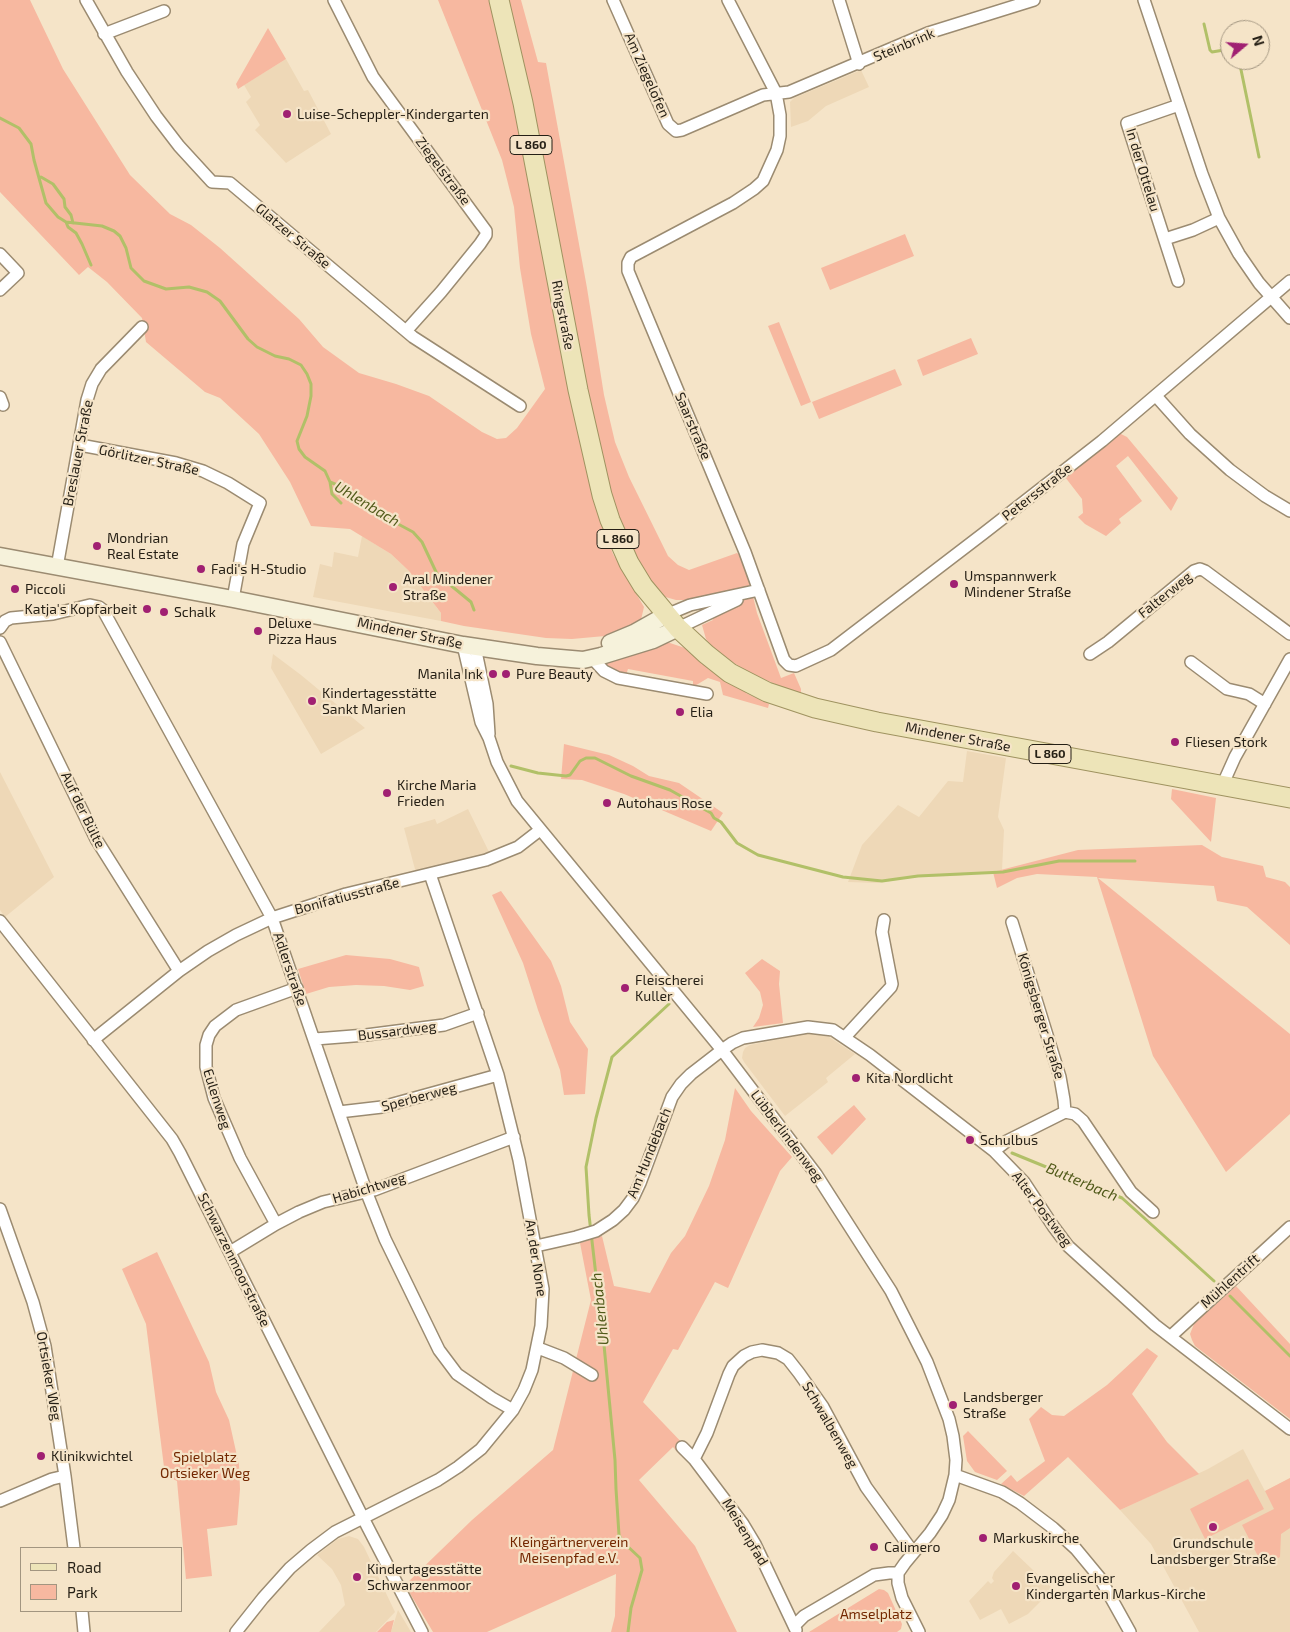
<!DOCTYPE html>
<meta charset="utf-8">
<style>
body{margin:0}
#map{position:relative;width:1290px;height:1632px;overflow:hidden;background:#f5e4c8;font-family:"Exo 2",sans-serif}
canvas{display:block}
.legend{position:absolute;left:20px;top:1547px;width:162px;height:65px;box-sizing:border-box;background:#f5e4c8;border:1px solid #a29580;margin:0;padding:6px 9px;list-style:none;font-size:15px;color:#251f15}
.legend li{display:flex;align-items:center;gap:10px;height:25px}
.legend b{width:25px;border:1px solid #a29580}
.north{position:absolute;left:1220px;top:20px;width:50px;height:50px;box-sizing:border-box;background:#f5e4c8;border:1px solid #a29580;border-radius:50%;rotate:72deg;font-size:14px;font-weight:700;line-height:20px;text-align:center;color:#251f15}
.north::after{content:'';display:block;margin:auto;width:18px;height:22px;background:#a02072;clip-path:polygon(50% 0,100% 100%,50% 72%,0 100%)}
</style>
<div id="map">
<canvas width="1290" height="1632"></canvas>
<ul class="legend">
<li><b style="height:6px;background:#ede4b8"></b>Road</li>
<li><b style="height:14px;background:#f7b8a0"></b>Park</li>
</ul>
<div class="north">N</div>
</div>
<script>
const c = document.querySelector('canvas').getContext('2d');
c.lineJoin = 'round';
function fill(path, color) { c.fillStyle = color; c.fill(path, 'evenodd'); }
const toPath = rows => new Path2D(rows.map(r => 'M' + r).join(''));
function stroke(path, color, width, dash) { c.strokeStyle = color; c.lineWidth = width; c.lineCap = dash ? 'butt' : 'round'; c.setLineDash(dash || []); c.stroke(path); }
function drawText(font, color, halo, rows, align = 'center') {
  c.font = font + ' "Exo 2",sans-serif'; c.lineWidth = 4.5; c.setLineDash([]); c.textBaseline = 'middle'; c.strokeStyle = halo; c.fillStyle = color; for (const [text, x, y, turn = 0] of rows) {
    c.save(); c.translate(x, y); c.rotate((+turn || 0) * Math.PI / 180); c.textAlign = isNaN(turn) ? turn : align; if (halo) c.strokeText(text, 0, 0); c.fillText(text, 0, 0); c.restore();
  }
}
fill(toPath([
 [286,59,304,91,308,90,331,134,286,163,255,130,260,125,246,102,251,97,244,85],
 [861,70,869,87,826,106,808,121,791,127,790,102,794,98],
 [362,536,391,554,409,571,441,613,441,621,313,597,320,564,332,567,334,552,358,557],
 [273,654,301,675,365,728,321,754,271,668],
 [967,751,1006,758,998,817,1004,830,1002,870,957,876,917,877,877,883,848,882,862,845,898,805,919,817,948,781,963,782],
 [0,772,54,877,5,917,0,910],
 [468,809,490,854,416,873,404,828,435,819,437,824],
 [810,1033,829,1037,855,1054,826,1078,828,1082,785,1116,744,1062,742,1058,743,1052,745,1048,750,1045],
 [1243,1449,1265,1491,1290,1478,1290,1632,1199,1632,1151,1544,1120,1510,1208,1469],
 [349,1536,358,1539,364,1547,395,1612,376,1632,319,1632,345,1605,341,1585,332,1569,317,1555,338,1539],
 [1013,1551,1053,1589,1028,1614,1009,1624,1001,1609,980,1620,969,1601,988,1581,991,1584,994,1581,992,1578,994,1572],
 [398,1610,411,1632,391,1632]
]), '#eed8b7');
fill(toPath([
 [0,0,30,0,63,69,130,175,170,214,191,225,220,248,299,319,323,347,359,373,396,384,429,396,482,432,497,439,506,438,517,428,545,389,531,334,520,268,514,207,502,160,438,0,491,0,511,77,586,467,602,526,613,554,644,607,640,624,616,635,572,639,546,638,464,626,441,621,441,613,409,571,391,554,350,529,311,526,290,482,259,434,220,398,205,392,146,342,142,318,107,282,88,267,79,275,0,192],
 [506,0,521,0,538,62,546,63,587,288,604,395,615,442,629,477,668,556,678,565,689,570,737,553,741,556,747,571,757,613,781,678,794,673,801,689,801,695,747,672,714,649,706,639,702,625,713,620,704,597,694,600,676,600,662,596,645,573,631,549,615,508,599,451,523,60],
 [268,28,286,59,238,89,236,84],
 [905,234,914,256,830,290,821,268],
 [779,322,811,402,801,406,768,326],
 [971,338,978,354,923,376,917,360],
 [895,369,902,385,819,419,812,402],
 [1119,433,1127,437,1178,498,1171,511,1128,456,1116,466,1142,501,1119,519,1121,523,1106,536,1085,524,1078,517,1083,513,1082,499,1065,477],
 [659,643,670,643,688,649,744,689,746,693,769,704,768,708,723,695,720,682,708,678,693,687,693,681,628,669,626,675,605,667,603,660],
 [564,744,609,755,633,766,649,776,679,783,723,813,711,831,624,794,582,780,561,779],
 [1172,789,1216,798,1211,842,1171,799],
 [1202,845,1222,857,1263,866,1266,877,1285,882,1290,887,1290,945,1247,907,1217,901,1214,886,1098,878,1290,1034,1290,1114,1226,1172,1153,1056,1097,877,1037,874,1017,878,997,888,993,872,1078,850],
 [501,891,551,961,561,986,570,1022,588,1049,585,1094,564,1095,560,1070,538,1010,523,963,492,895],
 [346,955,390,959,419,967,424,986,410,990,384,986,356,985,329,987,306,994,298,969],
 [762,959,780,971,779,984,783,1023,753,1027,759,1018,763,1005,760,992,745,973],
 [735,1088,751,1111,792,1157,780,1171,728,1288,715,1282,678,1350,673,1349,643,1402,687,1448,680,1455,673,1447,639,1480,695,1546,737,1632,611,1632,615,1616,616,1574,487,1632,433,1632,405,1585,472,1520,553,1450,591,1300,580,1243,602,1236,614,1286,650,1293,671,1253,685,1236,709,1186,725,1140],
 [854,1105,866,1119,832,1155,817,1137],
 [157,1252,209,1362,216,1392,229,1420,239,1465,240,1489,237,1525,207,1529,212,1576,186,1579,177,1481,165,1475,146,1324,122,1269],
 [1236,1286,1290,1344,1290,1419,1195,1346,1192,1340,1190,1334,1194,1324],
 [1147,1348,1158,1356,1132,1394,1167,1442,1199,1474,1120,1510,1068,1457,1024,1496,1001,1484,1011,1475,1017,1482,1045,1461,1029,1419,1041,1407,1052,1415,1064,1416,1107,1385],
 [968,1431,1007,1471,997,1480,975,1472,967,1461,963,1436],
 [1290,1478,1290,1528,1281,1534,1280,1557,1263,1566,1242,1525,1274,1509,1265,1491],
 [1248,1479,1264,1509,1205,1539,1190,1509],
 [879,1589,884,1590,888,1593,902,1624,901,1629,897,1632,809,1632],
 [394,1620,391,1632,377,1632,387,1622]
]), '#f7b8a0');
stroke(toPath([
 [1204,24,1210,50,1212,52,1230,49],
 [1239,60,1259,157],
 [0,118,19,128,31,144,34,160,46,203,58,217,66,222,102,226,114,231,120,236,126,248,131,268,144,281,166,289,189,287,207,292,220,301,248,339,257,347,275,356,289,359,301,365,307,374,311,384,311,396,307,416,297,441,299,449,305,457,325,471,330,482,347,489,372,510,413,532,422,542,437,574,471,602,474,610],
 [41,177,53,184,64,199,65,207,71,215,73,223],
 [66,222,68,227,76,233,82,244,91,265],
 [330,482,332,494,341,503],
 [511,766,538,773,566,776,570,775,580,761,586,758,595,758,631,776,670,790,711,813,714,818,721,822,737,843,758,855,843,877,882,881,918,876,1003,872,1059,861,1135,861],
 [1012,1153,1122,1198,1214,1281],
 [1230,1296,1290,1356],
 [628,1632,631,1608,642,1570,640,1558,623,1542,619,1535,616,1489,615,1460,604,1345,589,1215,586,1167,596,1118,612,1057,669,1004]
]), '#b1c068', 3);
const street = toPath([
 [86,0,127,72,156,116,179,146,212,182,230,183,413,337,520,406],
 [334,0,373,77,486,231,486,235,480,244,441,292,406,331],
 [613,0,668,124,676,131,682,130,763,95,789,92,928,33,1034,0],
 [728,0,776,93,780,115,780,136,777,150,763,181,754,189,733,203,631,257,628,263,628,271,745,552,784,660,789,665,796,666,831,650,984,533,1102,441,1290,281],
 [839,0,859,64],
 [1144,0,1202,174,1219,218,1239,254,1259,283,1290,318],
 [104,34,164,11],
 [1165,239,1193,230,1219,218],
 [0,254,18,273,0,290],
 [1178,281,1127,123,1179,105],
 [1156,396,1190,434,1230,470,1265,496,1290,511],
 [0,397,3,405],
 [80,445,176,463,203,471,228,483,260,503,243,544,233,599],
 [57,567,87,400,92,384,101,369,142,327],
 [666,615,690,605,759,590],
 [0,628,5,621,11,618,53,614,90,605,99,607,103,610,272,918,366,1191,385,1239,439,1350,457,1374,492,1398,513,1410],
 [678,628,737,600],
 [0,642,96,839,179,971],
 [463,645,481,722,489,738,497,762,517,801,722,1050,816,1174,891,1291,927,1362,949,1419,953,1436,956,1460,955,1475,949,1500,942,1515,930,1533,905,1563,898,1573,898,1583,902,1598,919,1632],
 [475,647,487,704,489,734],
 [1090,654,1108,642,1194,571,1200,569,1205,571,1290,634],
 [592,658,604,671,618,678,707,694],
 [1191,662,1227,689,1249,694,1265,704],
 [1222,786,1235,757,1290,659],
 [0,921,172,1139,180,1153,363,1518,422,1632],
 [1012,922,1060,1077,1064,1100,1065,1112,1075,1114,1083,1121,1131,1192,1153,1212],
 [845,1037,891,987,892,984,882,932,884,920],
 [315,1039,366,1035,444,1025,478,1013],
 [93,1040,179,971,208,951,236,935,272,918,346,894,486,860,518,847,540,830],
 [339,1112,382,1107,498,1075],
 [994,1151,1007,1141,1065,1112],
 [0,1209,33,1302,45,1346,65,1476,74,1548],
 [276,1224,240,1158,214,1098,206,1067,206,1045,209,1035,215,1026,236,1010,297,988],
 [536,1246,576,1237,596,1231,613,1220,624,1210,633,1198,640,1183,672,1097,681,1084,691,1074,722,1050,732,1043,743,1038,808,1027,833,1030,870,1055,994,1151,1024,1182,1053,1226,1068,1246,1155,1325,1290,1429],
 [230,1252,276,1224,299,1212,323,1202,374,1190,514,1137],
 [1171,1336,1290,1227],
 [538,1348,564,1358,592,1375],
 [682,1447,694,1459,743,1524,755,1544,794,1626],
 [694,1459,707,1433,729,1374,733,1366,744,1356,752,1352,762,1350,778,1353,788,1359,799,1373,823,1407,866,1487,913,1552],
 [955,1475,1002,1492,1020,1503,1053,1528,1076,1549,1100,1578,1130,1632],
 [0,1501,52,1479,65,1476],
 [82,1611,84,1632],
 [796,1630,794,1626,804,1616,874,1575,889,1573,898,1573],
 [236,1632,263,1598,290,1568,311,1550,335,1532,438,1480,458,1467,481,1449,513,1410,524,1390,532,1370,541,1326,543,1289,519,1160,498,1075,430,874]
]);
const secondary = toPath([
 [0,556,233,599,463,645,537,656,583,660,601,656,653,640,678,628],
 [610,643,634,633,666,615]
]);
const primary = toPath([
 [499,0,523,103,578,390,602,495,610,520,629,563,643,586,678,628,706,654,730,673,767,692,815,708,877,722,1290,798]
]);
stroke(street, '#9b8b71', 14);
stroke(secondary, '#9b8b71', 19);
stroke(primary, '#9f9360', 21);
stroke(street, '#fff', 11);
stroke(secondary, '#f6f2db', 16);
stroke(primary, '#ede4b8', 19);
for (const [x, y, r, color] of [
 [287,114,5,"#a02072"],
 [97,546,5,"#a02072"],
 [201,569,5,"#a02072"],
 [954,584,5,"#a02072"],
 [393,587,5,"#a02072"],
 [15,589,5,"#a02072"],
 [147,609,5,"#a02072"],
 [164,612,5,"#a02072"],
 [258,631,5,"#a02072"],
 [493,674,5,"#a02072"],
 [506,674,5,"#a02072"],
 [312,701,5,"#a02072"],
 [680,712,5,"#a02072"],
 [1175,742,5,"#a02072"],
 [387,793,5,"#a02072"],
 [607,803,5,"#a02072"],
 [625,988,5,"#a02072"],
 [856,1078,5,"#a02072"],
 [970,1140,5,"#a02072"],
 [953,1405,5,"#a02072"],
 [41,1456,5,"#a02072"],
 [1213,1527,5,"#a02072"],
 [983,1538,5,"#a02072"],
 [874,1547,5,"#a02072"],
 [357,1577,5,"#a02072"],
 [1016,1586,5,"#a02072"]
]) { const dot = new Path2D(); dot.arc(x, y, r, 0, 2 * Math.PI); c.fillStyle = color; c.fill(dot); stroke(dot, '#f5e4c8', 2); }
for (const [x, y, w] of [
 [531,145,42],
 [618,539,42],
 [1050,754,42]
]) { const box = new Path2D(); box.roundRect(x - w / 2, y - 9.5, w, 19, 4); c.fillStyle = '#f5e4c8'; c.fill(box); stroke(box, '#251f15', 1); }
drawText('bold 12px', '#251f15', null, [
 ["L 860",531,145],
 ["L 860",618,539],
 ["L 860",1050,754]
]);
drawText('14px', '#251f15', '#f5e4c8', [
 ["Steinbrink",904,45,-23],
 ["Am Ziegelofen",647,75,66],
 ["In der Ottelau",1143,170,73],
 ["Ziegelstraße",443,171,53],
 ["Glatzer Straße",293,236,40],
 ["Ringstraße",563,315,79],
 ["Saarstraße",693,426,67],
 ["Breslauer Straße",78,453,-79],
 ["Görlitzer Straße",149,460,12],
 ["Petersstraße",1037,492,-38],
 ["Falterweg",1165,595,-39],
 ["Mindener Straße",410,633,12],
 ["Mindener Straße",958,737,11],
 ["Auf der Bülte",83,810,64],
 ["Bonifatiusstraße",347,896,-15],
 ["Adlerstraße",290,969,71],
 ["Königsberger Straße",1041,1016,73],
 ["Bussardweg",397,1031,-7],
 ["Sperberweg",419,1097,-15],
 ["Eulenweg",217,1099,72],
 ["Lübberlindenweg",787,1136,53],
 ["Am Hundebach",649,1153,-68],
 ["Habichtweg",369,1188,-17],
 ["Alter Postweg",1042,1209,53],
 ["An der None",536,1258,81],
 ["Schwarzenmoorstraße",234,1260,64],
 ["Mühlentrift",1230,1281,-42],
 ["Ortsieker Weg",49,1376,80],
 ["Schwalbenweg",830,1425,60],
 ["Meisenpfad",745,1532,59]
]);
drawText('14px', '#251f15', '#f5e4c8', [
 ["Luise-Scheppler-Kindergarten",297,114],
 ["Mondrian",107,538],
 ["Real Estate",107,554],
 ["Fadi's H-Studio",211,569],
 ["Umspannwerk",964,576],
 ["Mindener Straße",964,592],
 ["Aral Mindener",403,579],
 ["Straße",403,595],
 ["Piccoli",25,589],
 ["Katja's Kopfarbeit",137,609,"right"],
 ["Schalk",174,612],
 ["Deluxe",268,623],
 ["Pizza Haus",268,639],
 ["Manila Ink",483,674,"right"],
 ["Pure Beauty",516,674],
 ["Kindertagesstätte",322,693],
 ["Sankt Marien",322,709],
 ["Elia",690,712],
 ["Fliesen Stork",1185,742],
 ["Kirche Maria",397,785],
 ["Frieden",397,801],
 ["Autohaus Rose",617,803],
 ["Fleischerei",635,980],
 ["Kuller",635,996],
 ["Kita Nordlicht",866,1078],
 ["Schulbus",980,1140],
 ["Landsberger",963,1397],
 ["Straße",963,1413],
 ["Klinikwichtel",51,1456],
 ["Markuskirche",993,1538],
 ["Grundschule",1213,1543,"center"],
 ["Landsberger Straße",1213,1559,"center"],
 ["Calimero",884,1547],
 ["Kindertagesstätte",367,1569],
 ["Schwarzenmoor",367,1585],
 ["Evangelischer",1026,1578],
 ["Kindergarten Markus-Kirche",1026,1594]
], 'left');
drawText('14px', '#732700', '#f5e4c8', [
 ["Spielplatz",205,1457],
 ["Ortsieker Weg",205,1473],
 ["Kleingärtnerverein",569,1542],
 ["Meisenpfad e.V.",569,1558],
 ["Amselplatz",876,1614]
]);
drawText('italic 15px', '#515a1a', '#f5e4c8', [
 ["Uhlenbach",367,504,31],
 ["Butterbach",1082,1182,23],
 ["Uhlenbach",600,1309,-96]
]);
</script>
